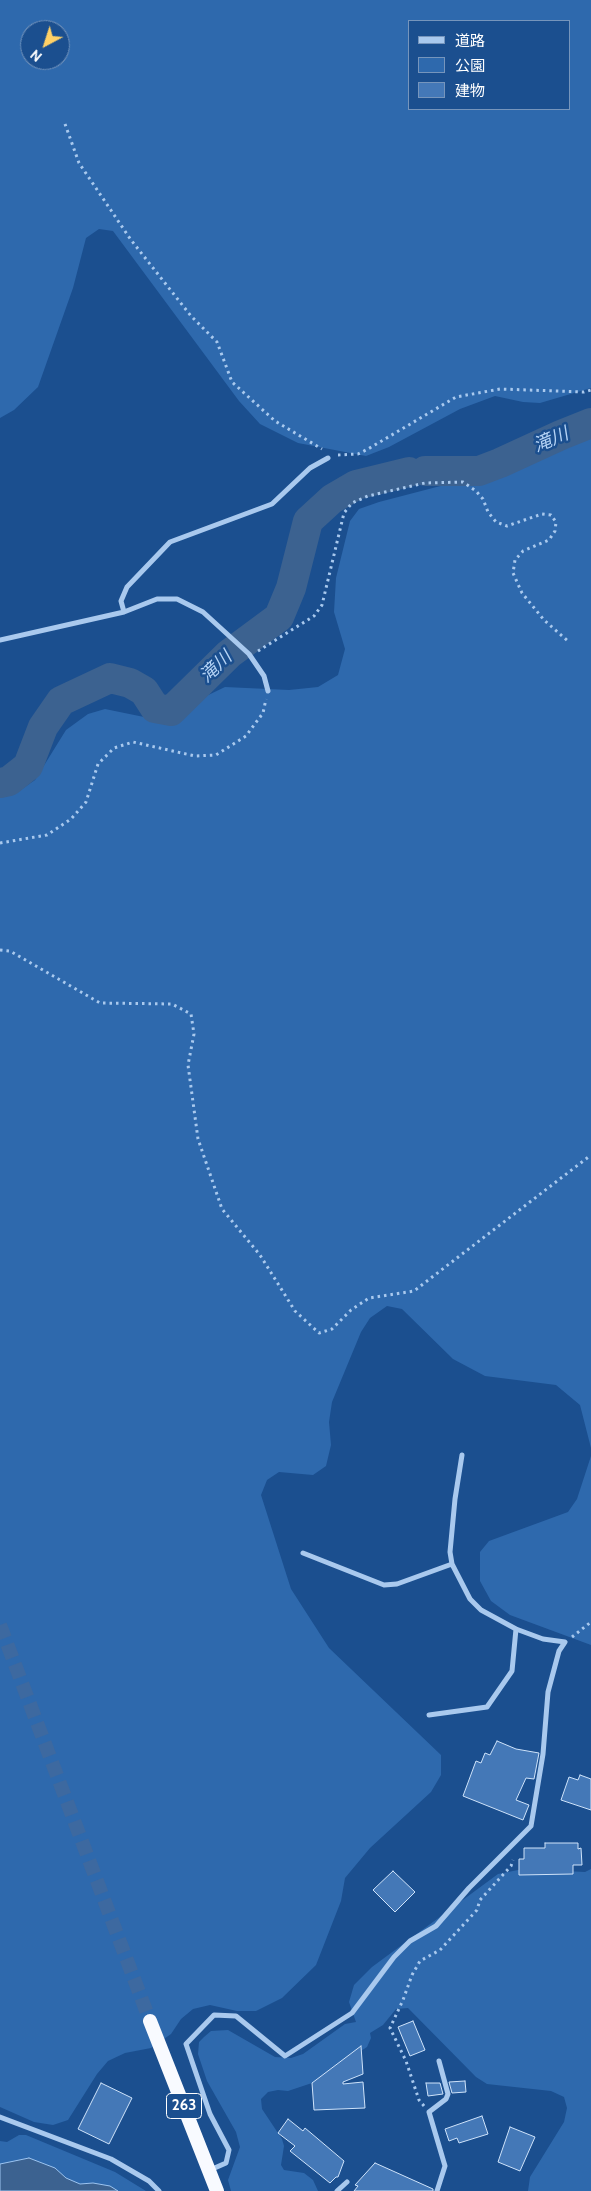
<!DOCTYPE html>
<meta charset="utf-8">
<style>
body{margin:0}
#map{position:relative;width:591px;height:2191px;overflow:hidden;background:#1b4f8f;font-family:Cabin,"Noto Sans JP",sans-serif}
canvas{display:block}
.legend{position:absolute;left:408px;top:20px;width:162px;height:90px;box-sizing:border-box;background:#1b4f8f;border:1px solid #7695bc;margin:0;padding:6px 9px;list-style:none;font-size:15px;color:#fff}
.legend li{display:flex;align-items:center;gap:10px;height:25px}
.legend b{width:25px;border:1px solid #7695bc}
.north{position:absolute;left:20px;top:20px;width:50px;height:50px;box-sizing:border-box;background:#1b4f8f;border:1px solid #7695bc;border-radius:50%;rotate:220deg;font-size:14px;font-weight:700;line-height:20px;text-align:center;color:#fff}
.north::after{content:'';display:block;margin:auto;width:18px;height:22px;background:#ffd166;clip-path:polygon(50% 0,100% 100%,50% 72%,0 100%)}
</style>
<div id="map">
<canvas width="591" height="2191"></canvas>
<ul class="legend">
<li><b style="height:6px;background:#a9c9ee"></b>道路</li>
<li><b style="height:14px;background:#2e69ad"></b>公園</li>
<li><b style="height:14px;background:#4478b7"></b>建物</li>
</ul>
<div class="north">N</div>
</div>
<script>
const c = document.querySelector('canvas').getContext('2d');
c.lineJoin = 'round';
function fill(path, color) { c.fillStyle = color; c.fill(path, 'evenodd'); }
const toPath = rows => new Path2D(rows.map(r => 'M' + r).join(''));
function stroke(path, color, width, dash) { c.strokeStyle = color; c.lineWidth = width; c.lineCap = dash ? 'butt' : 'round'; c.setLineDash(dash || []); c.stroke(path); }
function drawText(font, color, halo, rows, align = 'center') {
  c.font = font + ' Cabin,"Noto Sans JP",sans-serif'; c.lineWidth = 5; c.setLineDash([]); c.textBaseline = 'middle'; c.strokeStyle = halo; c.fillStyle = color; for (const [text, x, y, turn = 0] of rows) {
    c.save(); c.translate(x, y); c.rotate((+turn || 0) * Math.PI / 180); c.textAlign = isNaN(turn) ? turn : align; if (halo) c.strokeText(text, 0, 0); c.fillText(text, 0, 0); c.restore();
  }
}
fill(toPath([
 [0,0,591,0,591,388,540,403,523,402,495,396,460,409,389,447,366,456,298,443,260,424,239,401,113,231,99,229,86,238,73,288,38,387,14,410,0,418],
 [570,21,570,109,410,109,410,21],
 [30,30,60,30,60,60,30,60],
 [591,430,591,1448,580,1405,556,1385,485,1376,453,1359,402,1309,387,1306,370,1318,361,1332,332,1402,329,1422,331,1445,326,1466,313,1475,279,1472,267,1480,261,1495,291,1589,329,1648,441,1755,441,1775,431,1792,370,1848,345,1878,341,1901,316,1965,282,1998,256,2011,237,2011,210,2005,193,2009,181,2019,171,2034,151,2048,125,2053,108,2061,97,2074,68,2120,53,2125,34,2122,0,2107,0,796,19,791,35,780,66,730,88,714,105,709,144,717,168,717,200,699,225,687,289,690,318,687,338,675,345,649,334,612,336,578,350,521,359,509,379,502,521,465],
 [591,1456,591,1645,510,1615,491,1601,480,1581,480,1552,489,1541,568,1512,577,1499],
 [523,1869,585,1872,591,1869,591,2191,528,2191,530,2177,564,2122,567,2108,564,2097,551,2091,487,2084,476,2077,408,2008,396,2009,383,2025,370,2033,371,2038,367,2047,312,2083,288,2091,278,2090,268,2092,261,2099,262,2109,282,2139,284,2146,281,2165,284,2170,304,2173,313,2180,318,2191,231,2191,228,2180,240,2147,236,2132,207,2081,198,2054,199,2042,204,2037,211,2031,228,2030,275,2057,291,2058,303,2054,345,2024,356,2022,349,2002,354,1985,372,1967,498,1874],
 [19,2135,26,2135,115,2172,146,2191,75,2191,0,2171,0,2141,7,2142]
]), '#2e69ad');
const water = toPath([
 [29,2158,55,2168,66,2178,80,2184,93,2183,110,2186,118,2191,0,2191,0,2164,29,2158]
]);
fill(water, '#3c6290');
stroke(water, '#9cc4f0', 1);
stroke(toPath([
 [425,471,479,471,500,463,561,435,591,423],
 [0,783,9,781,28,766,43,727,61,701,110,678,130,683,144,691,155,708,171,711,229,654,279,617,291,588,308,521,332,499,356,485,409,472]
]), '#3c6290', 30);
const building = toPath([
 [497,1741,516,1749,539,1753,534,1779,526,1778,516,1800,529,1805,523,1820,463,1796,476,1761,481,1763,485,1753,490,1755,497,1741],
 [580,1775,591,1779,591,1810,561,1800,569,1777,578,1780,580,1775],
 [545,1843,578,1843,578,1849,581,1848,582,1865,573,1865,573,1874,519,1875,519,1859,524,1859,524,1848,545,1848,545,1843],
 [393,1871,415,1892,395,1912,373,1890,393,1871],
 [413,2021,425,2050,410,2056,398,2027,413,2021],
 [361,2046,363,2074,343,2082,343,2084,363,2082,365,2108,314,2110,312,2083,361,2046],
 [465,2081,466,2092,452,2093,449,2082,465,2081],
 [101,2083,132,2098,109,2144,78,2129,101,2083],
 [426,2083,440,2083,443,2094,428,2096,426,2083],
 [482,2116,488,2134,459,2143,457,2138,449,2141,445,2129,482,2116],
 [288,2119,303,2131,305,2128,344,2161,338,2177,336,2177,330,2183,290,2151,295,2146,278,2133,288,2119],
 [510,2127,535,2137,520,2171,498,2162,510,2127],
 [375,2163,433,2189,433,2191,354,2191,358,2186,355,2185,375,2163]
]);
fill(building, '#4478b7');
stroke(building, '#cfe3fa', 1);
stroke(toPath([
 [0,1625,150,2021]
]), '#3d69a0', 14, [14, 7]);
stroke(toPath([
 [65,124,79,163,131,240,191,316,217,342,232,382,275,421,322,449],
 [338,455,358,454,368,449,456,397,500,389,584,392,591,390],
 [258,651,314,616,322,605,344,513,352,503,368,496,425,483,463,482,476,491,483,499,488,512,496,522,507,526,542,514,551,515,556,522,555,531,549,540,523,551,515,560,513,573,522,593,544,620,569,642],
 [0,843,47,835,71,819,86,802,98,764,114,748,133,742,195,756,216,755,246,736,263,713,266,699],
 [0,950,10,951,100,1003,172,1004,191,1014,194,1034,188,1065,198,1139,222,1209,260,1255,295,1311,319,1333,332,1329,351,1310,369,1298,414,1291,591,1155],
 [572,1637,591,1622],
 [424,2106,419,2100,406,2061,390,2028,403,2000,412,1975,420,1961,440,1950,477,1910,480,1900,511,1866,513,1860]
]), '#a9c9ee', 3, [2.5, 4]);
stroke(toPath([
 [124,612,121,601,127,587,170,542,272,504,310,468,328,458],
 [0,640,124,612,157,599,177,599,203,612,249,654,264,676,268,691],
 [303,1553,384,1585,397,1584,452,1564,470,1599,481,1610,516,1629,512,1671,487,1707,429,1715],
 [452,1564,450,1552,455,1499,462,1455],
 [0,2117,111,2159,149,2181,159,2191],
 [210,2170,226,2163,229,2150,210,2114,186,2044,214,2015,236,2016,285,2056,352,2013,394,1957,410,1941,436,1926,469,1888,531,1826,543,1754,548,1692,559,1651,565,1642,543,1639,516,1629],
 [337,2191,347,2182],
 [437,2191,445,2166,429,2112,446,2099,448,2094,439,2061]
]), '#a9c9ee', 5);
stroke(toPath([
 [150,2021,217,2191]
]), '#f8faff', 14);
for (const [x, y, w] of [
 [184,2106,35]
]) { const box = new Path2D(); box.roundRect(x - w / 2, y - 12.5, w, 25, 4); c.fillStyle = '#1b4f8f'; c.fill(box); stroke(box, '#fff', 1); }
drawText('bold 15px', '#fff', null, [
 ["263",184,2106]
]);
drawText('italic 18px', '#b5d3f5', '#1b4f8f', [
 ["滝川",551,440,-23],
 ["滝川",216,667,-43]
]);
</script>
